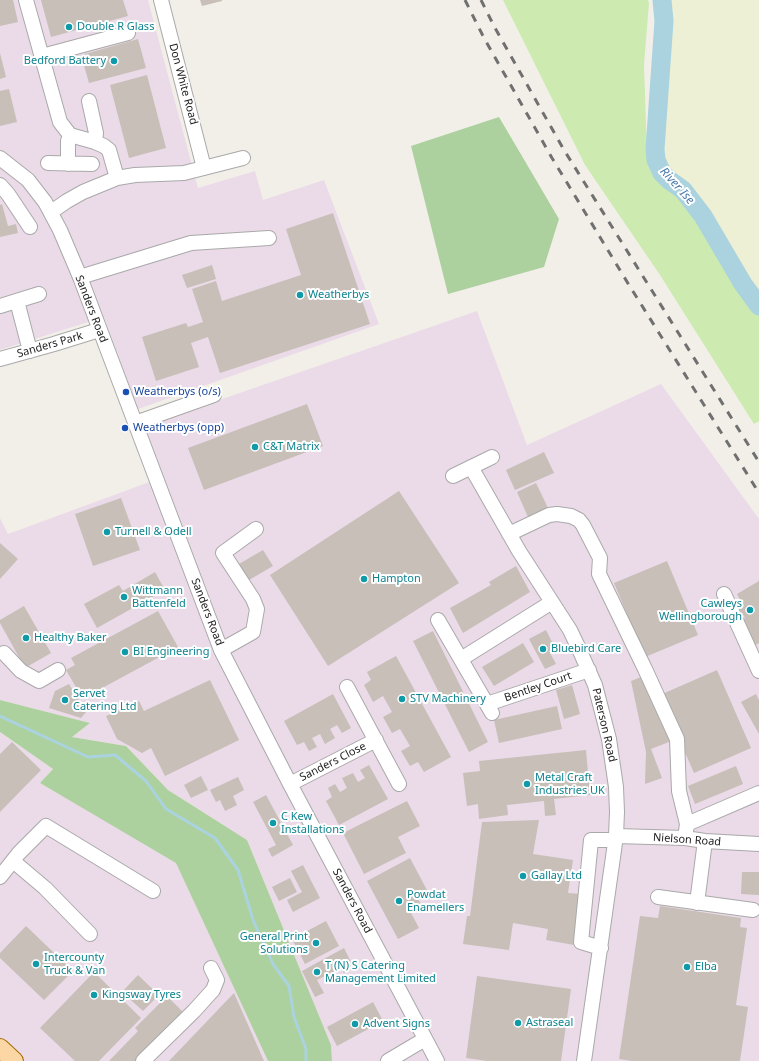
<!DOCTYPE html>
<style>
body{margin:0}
canvas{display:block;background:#f2efe9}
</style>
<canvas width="759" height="1061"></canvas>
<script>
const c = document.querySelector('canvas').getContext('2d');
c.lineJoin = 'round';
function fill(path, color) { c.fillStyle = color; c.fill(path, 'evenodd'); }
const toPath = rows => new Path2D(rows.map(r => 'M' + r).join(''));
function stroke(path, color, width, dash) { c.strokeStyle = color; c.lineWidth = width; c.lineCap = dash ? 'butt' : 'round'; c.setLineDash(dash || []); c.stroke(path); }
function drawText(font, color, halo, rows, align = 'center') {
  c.font = font + ' "Noto Sans",sans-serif'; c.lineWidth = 4; c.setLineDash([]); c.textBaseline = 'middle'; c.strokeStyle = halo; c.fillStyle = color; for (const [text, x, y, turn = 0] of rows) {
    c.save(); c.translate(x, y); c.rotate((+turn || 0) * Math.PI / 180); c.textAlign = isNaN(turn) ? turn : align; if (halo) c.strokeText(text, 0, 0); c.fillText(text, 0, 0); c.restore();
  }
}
fill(toPath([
 [0,0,148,0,198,188,255,171,263,200,324,180,379,324,138,409,104,317,0,350],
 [477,311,527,445,661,384,759,519,759,1061,332,1061,331,1045,247,840,168,790,126,746,72,737,90,723,0,700,0,518,8,534,163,477,144,426],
 [0,732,53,769,40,783,176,862,268,1061,0,1061]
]), '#ebdbe8');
fill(toPath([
 [670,0,759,0,759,306,675,184,669,180,658,166,669,43]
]), '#eef0d5');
fill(toPath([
 [503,0,648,0,649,3,644,65,647,153,659,151,658,166,669,180,683,190,703,216,743,284,759,306,759,421,754,424,660,275,585,165]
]), '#cdebb0');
fill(toPath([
 [499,117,559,219,544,267,448,294,411,146],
 [0,700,90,723,72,737,126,746,168,790,247,840,331,1045,332,1061,268,1061,176,863,40,783,53,769,0,732]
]), '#add19e');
stroke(toPath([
 [0,716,88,757,115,755,146,781,166,809,215,838,238,870,253,920,273,964,289,986,294,1017,306,1049,306,1061]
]), '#aad3df', 3);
stroke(toPath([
 [662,0,664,21,655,149,656,160,662,173,669,180,683,190,703,216,743,284,759,306]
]), '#aad3df', 19);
fill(toPath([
 [0,0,13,0,18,22,0,26],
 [41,0,123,0,128,16,51,37],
 [200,0,222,0,222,1,202,6],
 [138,39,146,68,89,83,81,55],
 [0,53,6,77,0,79],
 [147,75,166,148,129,158,110,85],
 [9,89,17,122,0,126,0,91],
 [2,204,8,226,16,224,18,233,0,237,0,205],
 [333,213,370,324,220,373,208,337,191,343,199,367,156,381,142,337,186,323,188,327,203,322,192,289,216,281,222,301,301,275,286,229],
 [212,265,216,279,187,288,182,275],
 [307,404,323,446,204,490,188,448],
 [544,452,554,473,515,490,506,470],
 [536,483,548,508,528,517,517,492],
 [399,491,459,583,328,666,270,575],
 [121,498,140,550,93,566,75,514],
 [0,543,18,559,0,579],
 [263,550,273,566,249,580,239,564],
 [667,561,698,635,645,657,614,583],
 [516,566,530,592,463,633,450,608,491,585,489,582],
 [155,572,165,590,97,628,84,604,119,585,123,591],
 [759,581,759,643,754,646,747,635,750,634,742,620,745,618,736,603,740,600,737,594],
 [24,606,51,653,25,668,0,623,0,620],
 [158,611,178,647,93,693,90,688,80,694,66,670,75,665,71,658],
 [546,630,555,648,549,651,556,664,545,669,529,639],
 [433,631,488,742,469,752,413,641],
 [523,643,534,662,494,686,482,667],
 [396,656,451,757,424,772,418,762,410,766,401,751,410,746,400,729,392,733,383,717,392,712,383,696,373,702,364,685,371,680,367,672],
 [717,670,751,748,694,773,660,695],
 [646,675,674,740,651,749,662,778,645,784,646,752,631,681],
 [210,680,239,740,165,776,151,748,142,753,117,739,106,716,139,701,144,711],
 [69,684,86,712,81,718,49,708,55,691],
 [572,685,580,714,564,719,556,690],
 [333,694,351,728,342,733,337,725,330,729,335,738,325,744,320,734,312,738,317,747,309,751,304,742,297,745,284,721],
 [756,694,759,700,759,734,741,702],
 [557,706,562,729,499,743,494,720],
 [12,742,41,770,0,812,0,754],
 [586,750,590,795,554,799,556,815,545,816,544,801,507,805,508,815,479,819,478,804,467,806,463,773,480,771,479,761],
 [369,765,388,799,339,825,326,801,332,797,328,788,335,784,340,792,347,788,342,778,353,773,358,782,365,778,360,770],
 [736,766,743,784,695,804,688,786],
 [201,776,208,790,191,798,184,785],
 [238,777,244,790,233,796,237,805,225,811,220,800,216,802,210,790],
 [266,795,293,845,272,857,268,849,276,845,253,802],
 [407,801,420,826,398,837,406,853,364,874,343,833],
 [539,820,533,854,573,860,568,893,581,894,574,945,546,940,548,929,513,923,509,950,463,944,467,916,470,916,482,822],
 [410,858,428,892,417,897,421,905,410,911,419,928,398,939,367,881],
 [303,865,320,898,293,912,287,900,302,892,291,871],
 [742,872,759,872,759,895,741,894],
 [290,878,297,892,279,901,272,887],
 [660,906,741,918,740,927,747,928,736,1005,748,1007,740,1061,632,1061,619,1059,640,916,658,918],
 [326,921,339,946,305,964,292,939],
 [26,926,73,971,44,1000,0,958,0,953],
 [344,948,354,968,344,973,341,968,317,980,324,993,315,997,302,971],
 [94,972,141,1018,99,1061,75,1061,40,1028],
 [138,975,159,995,143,1011,122,992],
 [477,976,571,989,561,1061,487,1061,466,1058],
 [234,993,264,1061,169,1061],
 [167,996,184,1013,135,1061,109,1061,138,1031,135,1028],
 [373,1002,383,1021,337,1046,327,1027]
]), '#c7bfb8');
const minor = toPath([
 [26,0,60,122,70,135,95,142,104,146,109,150,117,178],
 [161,0,204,168],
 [42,56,128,33],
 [89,101,96,133,95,142],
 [0,158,28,180,45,202,60,230,80,277,221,650,290,784,437,1061],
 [48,163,92,164],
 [68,164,68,141,70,135],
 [0,185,8,194,30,227],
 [51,212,67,201,83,192,117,178,135,175,184,173,243,158],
 [80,277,191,243,269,238],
 [17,301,30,351],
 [0,306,39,294],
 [0,359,54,344,99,330],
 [135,423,214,395],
 [471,467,519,551,570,630,579,649,595,685,609,739,616,787,617,812,616,836,584,1061],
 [453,476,492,457],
 [509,534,549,515,557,514,571,516,579,520,583,525,600,558,599,574,645,669,677,739,679,791,687,824,685,838],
 [724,594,759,671],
 [438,620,492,713],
 [221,650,253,632,257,609,253,599,223,553,256,529],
 [4,653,21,671,39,681,58,670],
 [461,659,552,602],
 [347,687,399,784],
 [487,704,589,670],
 [290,784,376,740],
 [687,824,759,793],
 [616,836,685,838,705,841,759,844],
 [13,861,45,888,90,934],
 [0,877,19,853,46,826,153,891],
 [658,897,753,910],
 [697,903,705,841],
 [601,948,581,942,591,840,615,840],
 [143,1061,194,1011,213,990,217,980,211,968],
 [388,1061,425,1039]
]);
const major = toPath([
 [0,1048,14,1061]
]);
stroke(minor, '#a9a9a9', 16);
stroke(major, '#a06b00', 20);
stroke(minor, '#fff', 14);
stroke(major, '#fcd6a4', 18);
stroke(toPath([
 [465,0,484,38,552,158,629,285,759,493],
 [481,0,495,28,564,150,759,462]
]), '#707070', 3, [8, 8]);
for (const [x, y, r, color] of [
 [69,27,4,"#0f9aa8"],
 [114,61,4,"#0f9aa8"],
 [300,295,4,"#0f9aa8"],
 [126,392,4,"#1a4fb4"],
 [125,428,4,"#1a4fb4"],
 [255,447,4,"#0f9aa8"],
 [107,532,4,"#0f9aa8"],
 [364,579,4,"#0f9aa8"],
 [124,597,4,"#0f9aa8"],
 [750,610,4,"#0f9aa8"],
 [26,638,4,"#0f9aa8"],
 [543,649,4,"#0f9aa8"],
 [125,652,4,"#0f9aa8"],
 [402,699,4,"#0f9aa8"],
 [65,700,4,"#0f9aa8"],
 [527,784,4,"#0f9aa8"],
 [273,823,4,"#0f9aa8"],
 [523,876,4,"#0f9aa8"],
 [399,901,4,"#0f9aa8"],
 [316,943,4,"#0f9aa8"],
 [36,964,4,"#0f9aa8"],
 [687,967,4,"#0f9aa8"],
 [317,972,4,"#0f9aa8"],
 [94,995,4,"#0f9aa8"],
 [518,1023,4,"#0f9aa8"],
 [355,1024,4,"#0f9aa8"]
]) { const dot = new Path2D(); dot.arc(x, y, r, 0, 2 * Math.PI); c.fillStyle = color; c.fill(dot); stroke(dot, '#fff', 1.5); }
drawText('11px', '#0d838f', '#fff', [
 ["Double R Glass",77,27],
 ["Bedford Battery",106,61,"right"],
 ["Weatherbys",308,295],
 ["C&T Matrix",263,447],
 ["Turnell & Odell",115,532],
 ["Hampton",372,579],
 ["Wittmann",132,591],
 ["Battenfeld",132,604],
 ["Cawleys",742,604,"right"],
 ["Wellingborough",742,617,"right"],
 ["Healthy Baker",34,638],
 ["Bluebird Care",551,649],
 ["BI Engineering",133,652],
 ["Servet",73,694],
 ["Catering Ltd",73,707],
 ["STV Machinery",410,699],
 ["Metal Craft",535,778],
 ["Industries UK",535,791],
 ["C Kew",281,817],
 ["Installations",281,830],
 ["Gallay Ltd",531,876],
 ["Powdat",407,895],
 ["Enamellers",407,908],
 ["General Print",308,937,"right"],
 ["Solutions",308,950,"right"],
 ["Intercounty",44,958],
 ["Truck & Van",44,971],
 ["T (N) S Catering",325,966],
 ["Management Limited",325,979],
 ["Elba",695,967],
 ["Kingsway Tyres",102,995],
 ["Astraseal",526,1023],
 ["Advent Signs",363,1024]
], 'left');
drawText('11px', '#222', '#fff', [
 ["Don White Road",183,84,75],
 ["Sanders Road",91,309,69],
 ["Sanders Park",50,345,-16],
 ["Sanders Road",207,612,69],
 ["Bentley Court",538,687,-19],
 ["Paterson Road",604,725,77],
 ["Sanders Close",333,762,-27],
 ["Nielson Road",687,840,4],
 ["Sanders Road",352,901,62]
]);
drawText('11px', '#164399', '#fff', [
 ["Weatherbys (o/s)",134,392],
 ["Weatherbys (opp)",133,428]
], 'left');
drawText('italic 12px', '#4a7aab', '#fff', [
 ["River Ise",677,186,48]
]);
</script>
